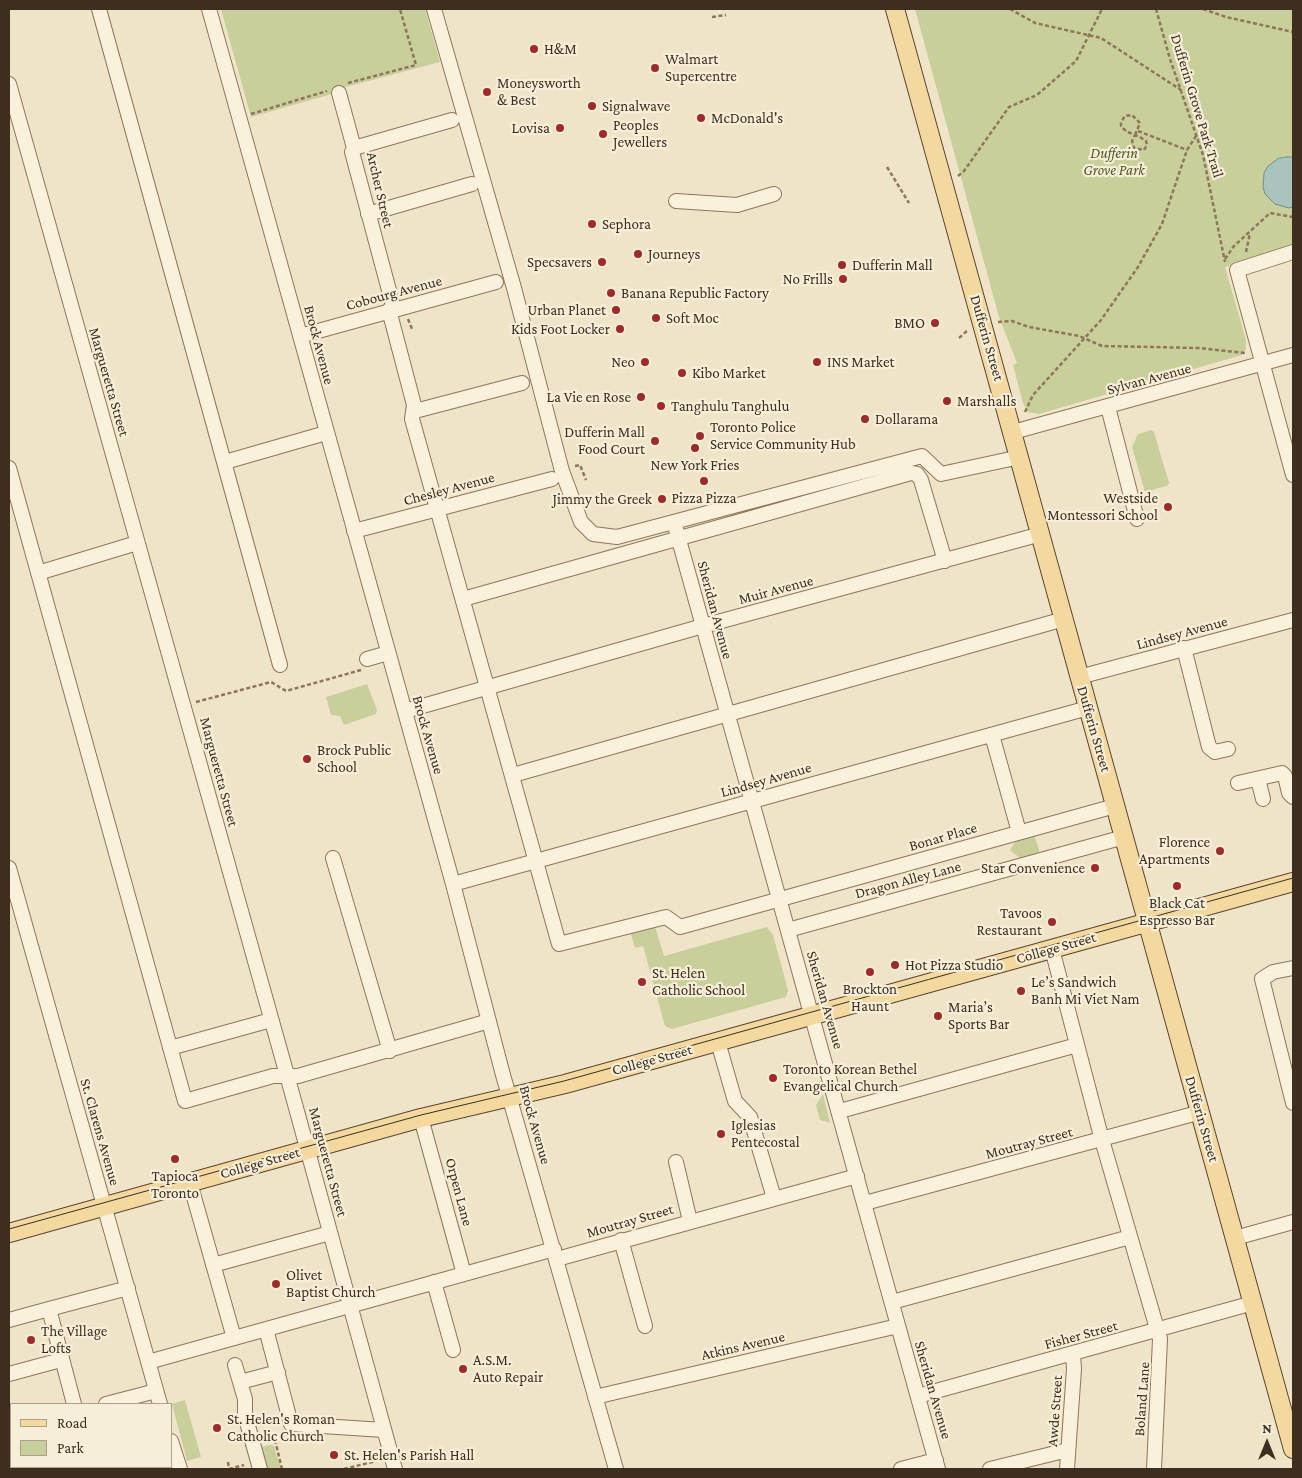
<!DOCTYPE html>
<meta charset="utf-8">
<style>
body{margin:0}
#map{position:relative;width:1302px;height:1478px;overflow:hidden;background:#f0e4c8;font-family:"Crimson Pro",serif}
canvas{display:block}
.frame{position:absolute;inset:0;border:10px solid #3d2e20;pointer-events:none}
.legend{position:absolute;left:10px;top:1403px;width:162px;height:65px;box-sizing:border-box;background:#f7eed8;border:1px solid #ada18e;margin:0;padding:6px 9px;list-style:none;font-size:15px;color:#3d2e20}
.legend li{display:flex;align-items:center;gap:10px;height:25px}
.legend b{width:25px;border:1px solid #ada18e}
.north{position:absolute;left:1242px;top:1418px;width:50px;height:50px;-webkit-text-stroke:4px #f7eed8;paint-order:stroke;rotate:0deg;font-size:14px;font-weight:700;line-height:20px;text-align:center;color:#3d2e20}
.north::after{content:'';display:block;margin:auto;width:18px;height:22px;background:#3d2e20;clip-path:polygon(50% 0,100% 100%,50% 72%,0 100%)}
</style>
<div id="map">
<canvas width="1302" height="1478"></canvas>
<div class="frame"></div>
<ul class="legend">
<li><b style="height:6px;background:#f3d9a0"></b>Road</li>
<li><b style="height:14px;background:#c9cf9b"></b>Park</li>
</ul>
<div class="north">N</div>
</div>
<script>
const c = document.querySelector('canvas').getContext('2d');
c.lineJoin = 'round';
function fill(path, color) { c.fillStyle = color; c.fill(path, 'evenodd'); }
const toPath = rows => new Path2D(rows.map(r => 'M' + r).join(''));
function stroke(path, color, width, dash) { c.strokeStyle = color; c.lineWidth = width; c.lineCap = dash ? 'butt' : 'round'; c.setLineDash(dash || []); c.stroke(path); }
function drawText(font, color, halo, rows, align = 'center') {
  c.font = font + ' "Crimson Pro",serif'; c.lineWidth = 4.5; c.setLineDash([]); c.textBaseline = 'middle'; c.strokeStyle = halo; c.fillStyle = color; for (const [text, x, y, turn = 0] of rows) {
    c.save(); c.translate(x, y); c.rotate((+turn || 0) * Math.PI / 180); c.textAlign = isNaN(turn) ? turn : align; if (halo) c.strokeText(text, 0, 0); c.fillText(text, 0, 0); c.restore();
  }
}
fill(toPath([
 [221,9,425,9,440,62,331,91,332,94,251,117],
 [915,9,1293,9,1293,246,1225,267,1246,340,1246,349,1242,355,1039,414,1028,412,1023,403,1013,365,1017,363,999,317],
 [1151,430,1154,432,1169,483,1167,486,1145,492,1132,447,1138,434],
 [367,684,377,710,376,714,344,725,340,716,331,715,326,697],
 [1034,834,1040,853,1021,859,1010,850,1016,840],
 [654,923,664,956,767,927,773,935,788,990,786,997,672,1029,665,1026,643,946,635,948,630,931],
 [823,1094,830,1123,820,1120,816,1105],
 [185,1400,201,1457,187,1461,172,1404],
 [270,1445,274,1446,281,1469,264,1469,258,1451,261,1447]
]), '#c9cf9b');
const water = toPath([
 [1287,157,1293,157,1293,207,1289,208,1275,204,1265,194,1263,187,1264,173,1268,166,1279,158,1287,157]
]);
fill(water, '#a9c4bc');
stroke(water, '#6f938a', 1);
const minor = toPath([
 [99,9,280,665],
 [209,9,453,884,503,1075,616,1469],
 [434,9,514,288,562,471,581,522,593,534,617,537,922,456,941,474,1020,457],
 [9,84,287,1075,395,1469],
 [339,93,354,148],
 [676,201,737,205,774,194],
 [368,214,472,184],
 [1293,252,1237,270,1293,475],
 [394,309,352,152,354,148,452,120],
 [389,310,414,405,412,419,559,944,666,917,680,927,1115,806],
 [300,336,496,282],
 [1108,407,1137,519],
 [415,411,522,383],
 [1013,432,1293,355],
 [225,462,326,433],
 [9,468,185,1101,273,1076,298,1076,489,1021],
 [674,522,938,1469],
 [354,531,552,479],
 [38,573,137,543],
 [463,599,911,473,917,474,921,480,945,561],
 [1184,648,1209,747,1215,752,1228,749],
 [367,659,388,653],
 [1079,677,1293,620],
 [405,711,703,626,1041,534],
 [992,735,1019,832],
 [513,775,1064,619],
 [1258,779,1263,799],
 [1238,783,1282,773,1285,776,1289,793,1293,797],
 [333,858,390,1051],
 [9,868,160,1404],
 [453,884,1088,708],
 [788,930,1124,837],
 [1052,949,1102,1140,1160,1339,1154,1469],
 [1293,968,1273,972,1262,979,1293,1103],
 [718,1042,735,1101,750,1117,774,1198],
 [170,1048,271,1020],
 [840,1111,1077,1045],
 [421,1118,464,1274],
 [676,1162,690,1221],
 [190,1183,234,1338],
 [865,1203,1201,1112],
 [1235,1238,1293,1222],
 [621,1240,645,1326],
 [557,1259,857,1176],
 [213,1265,330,1233],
 [434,1282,453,1350],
 [892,1302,1130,1237],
 [9,1320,49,1309],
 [266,1329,291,1424,384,1430],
 [148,1362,554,1249],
 [235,1365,245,1399,245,1415,260,1469],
 [9,1374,57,1361],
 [240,1382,278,1372],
 [918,1396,1253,1303],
 [595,1397,898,1326],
 [74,1404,49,1309,128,1288],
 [106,1404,156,1391],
 [171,1441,180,1469],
 [901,1469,936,1460],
 [990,1469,1068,1450],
 [1067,1469,1074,1369,1073,1355]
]);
const major = toPath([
 [895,9,1293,1449],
 [9,1233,421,1118,565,1084,1293,882]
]);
stroke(minor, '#8d765c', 16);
stroke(major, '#5b4430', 20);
stroke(toPath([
 [1010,9,1035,23,1101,38,1181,90],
 [1156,9,1170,59,1203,155,1225,262],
 [1203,9,1226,17,1293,32],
 [712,17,726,15],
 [348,83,416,65,400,9],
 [251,114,327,91],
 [1138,131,1187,150],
 [1135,135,1140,123,1132,115,1125,116,1121,122,1121,126,1127,132,1133,134,1135,135,1140,137,1146,141,1147,145,1144,150,1134,148,1132,141,1135,135],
 [887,167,909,203],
 [958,176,964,171,1009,107,1037,95,1076,61,1102,9],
 [1246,252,1250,233],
 [1225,259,1234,246,1270,213,1293,217],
 [408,319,412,329],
 [998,322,1012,321,1029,327,1079,336,1102,346,1199,348,1245,353],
 [959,338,968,330],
 [1025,412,1033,395,1101,320,1138,267,1162,224,1187,150,1196,136],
 [575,466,580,465,586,480],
 [196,702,271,682,286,691,361,670],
 [275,1440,282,1469],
 [267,1442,286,1437],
 [228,1462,229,1469],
 [229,1469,244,1465],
 [344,1469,380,1460]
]), '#8d765c', 2.5, [4, 2.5]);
stroke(minor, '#faf1dc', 14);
stroke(major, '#f3d9a0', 18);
stroke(toPath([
 [9,1229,421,1115,564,1081,1293,878]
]), '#3d2e20', 1);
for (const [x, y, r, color] of [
 [534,49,5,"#9e2a2b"],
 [655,68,5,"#9e2a2b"],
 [487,92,5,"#9e2a2b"],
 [592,106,5,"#9e2a2b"],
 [701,118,5,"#9e2a2b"],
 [560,128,5,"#9e2a2b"],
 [603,134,5,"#9e2a2b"],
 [592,224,5,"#9e2a2b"],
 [638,254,5,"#9e2a2b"],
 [602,262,5,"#9e2a2b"],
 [842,265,5,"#9e2a2b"],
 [843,279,5,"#9e2a2b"],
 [611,293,5,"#9e2a2b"],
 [616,310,5,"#9e2a2b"],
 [656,318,5,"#9e2a2b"],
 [935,323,5,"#9e2a2b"],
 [620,329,5,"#9e2a2b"],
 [645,362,5,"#9e2a2b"],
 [817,362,5,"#9e2a2b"],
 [682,373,5,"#9e2a2b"],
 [641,397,5,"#9e2a2b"],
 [947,401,5,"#9e2a2b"],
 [661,406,5,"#9e2a2b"],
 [865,419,5,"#9e2a2b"],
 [700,436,5,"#9e2a2b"],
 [655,441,5,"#9e2a2b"],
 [695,448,5,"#9e2a2b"],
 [704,481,5,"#9e2a2b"],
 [662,499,5,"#9e2a2b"],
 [1168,507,5,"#9e2a2b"],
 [307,759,5,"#9e2a2b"],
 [1220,851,5,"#9e2a2b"],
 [1095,868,5,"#9e2a2b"],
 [1177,886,5,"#9e2a2b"],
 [1052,922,5,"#9e2a2b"],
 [895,965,5,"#9e2a2b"],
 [870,972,5,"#9e2a2b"],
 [642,982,5,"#9e2a2b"],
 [1021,991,5,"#9e2a2b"],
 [938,1016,5,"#9e2a2b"],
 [773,1078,5,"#9e2a2b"],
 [721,1134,5,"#9e2a2b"],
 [175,1159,5,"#9e2a2b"],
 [276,1284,5,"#9e2a2b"],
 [31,1340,5,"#9e2a2b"],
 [463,1369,5,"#9e2a2b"],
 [217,1428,5,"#9e2a2b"],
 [334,1455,5,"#9e2a2b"]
]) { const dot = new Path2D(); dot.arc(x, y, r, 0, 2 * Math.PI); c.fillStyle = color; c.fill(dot); stroke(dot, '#f7eed8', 2); }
drawText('15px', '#3d2e20', '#f7eed8', [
 ["H&M",544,49],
 ["Walmart",665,59],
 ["Supercentre",665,76],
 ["Moneysworth",497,83],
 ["& Best",497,100],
 ["Signalwave",602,106],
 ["McDonald's",711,118],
 ["Peoples",613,125],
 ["Jewellers",613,142],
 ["Lovisa",550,128,"right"],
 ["Sephora",602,224],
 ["Journeys",648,254],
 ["Specsavers",592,262,"right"],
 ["Dufferin Mall",852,265],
 ["No Frills",833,279,"right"],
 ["Banana Republic Factory",621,293],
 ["Urban Planet",606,310,"right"],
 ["Soft Moc",666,318],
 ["BMO",925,323,"right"],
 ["Kids Foot Locker",610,329,"right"],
 ["Neo",635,362,"right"],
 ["INS Market",827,362],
 ["Kibo Market",692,373],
 ["La Vie en Rose",631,397,"right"],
 ["Marshalls",957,401],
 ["Tanghulu Tanghulu",671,406],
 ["Dollarama",875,419],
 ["Toronto Police",710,427],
 ["Service Community Hub",710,444],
 ["Dufferin Mall",645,432,"right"],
 ["Food Court",645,449,"right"],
 ["New York Fries",695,465,"center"],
 ["Pizza Pizza",704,498,"center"],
 ["Westside",1158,498,"right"],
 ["Montessori School",1158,515,"right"],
 ["Jimmy the Greek",652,499,"right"],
 ["Brock Public",317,750],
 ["School",317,767],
 ["Florence",1210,842,"right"],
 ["Apartments",1210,859,"right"],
 ["Star Convenience",1085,868,"right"],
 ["Black Cat",1177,903,"center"],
 ["Espresso Bar",1177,920,"center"],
 ["Tavoos",1042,913,"right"],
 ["Restaurant",1042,930,"right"],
 ["Hot Pizza Studio",905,965],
 ["St. Helen",652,973],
 ["Catholic School",652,990],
 ["Le’s Sandwich",1031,982],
 ["Banh Mi Viet Nam",1031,999],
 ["Brockton",870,989,"center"],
 ["Haunt",870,1006,"center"],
 ["Maria’s",948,1007],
 ["Sports Bar",948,1024],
 ["Toronto Korean Bethel",783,1069],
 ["Evangelical Church",783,1086],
 ["Iglesias",731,1125],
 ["Pentecostal",731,1142],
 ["Tapioca",175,1176,"center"],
 ["Toronto",175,1193,"center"],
 ["Olivet",286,1275],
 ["Baptist Church",286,1292],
 ["The Village",41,1331],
 ["Lofts",41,1348],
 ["A.S.M.",473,1360],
 ["Auto Repair",473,1377],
 ["St. Helen's Roman",227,1419],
 ["Catholic Church",227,1436],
 ["St. Helen's Parish Hall",344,1455]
], 'left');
drawText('15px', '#3d2e20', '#f7eed8', [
 ["Dufferin Grove Park Trail",1197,106,73],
 ["Archer Street",380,190,77],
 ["Cobourg Avenue",394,293,-15],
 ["Dufferin Street",987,338,74],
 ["Brock Avenue",319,345,75],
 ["Sylvan Avenue",1149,379,-15],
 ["Margueretta Street",109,382,74],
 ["Chesley Avenue",449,489,-15],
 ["Muir Avenue",776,590,-15],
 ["Sheridan Avenue",715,610,75],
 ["Lindsey Avenue",1182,633,-15],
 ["Dufferin Street",1094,729,74],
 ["Brock Avenue",428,735,74],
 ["Margueretta Street",219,772,75],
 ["Lindsey Avenue",766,780,-16],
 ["Bonar Place",943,837,-16],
 ["Dragon Alley Lane",908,880,-15],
 ["College Street",1056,948,-16],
 ["Sheridan Avenue",825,1000,74],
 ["College Street",652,1060,-15],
 ["Dufferin Street",1202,1119,74],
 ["Brock Avenue",535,1125,74],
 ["St. Clarens Avenue",100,1132,74],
 ["Moutray Street",1029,1143,-15],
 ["Margueretta Street",328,1162,75],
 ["College Street",260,1163,-16],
 ["Orpen Lane",459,1192,75],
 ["Moutray Street",630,1221,-16],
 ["Fisher Street",1081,1335,-15],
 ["Atkins Avenue",743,1346,-13],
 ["Sheridan Avenue",933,1390,74],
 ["Boland Lane",1142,1399,-86],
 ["Awde Street",1055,1411,-86]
]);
drawText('italic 15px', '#4d5a26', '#f7eed8', [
 ["Dufferin",1114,153],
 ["Grove Park",1114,170]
]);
</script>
